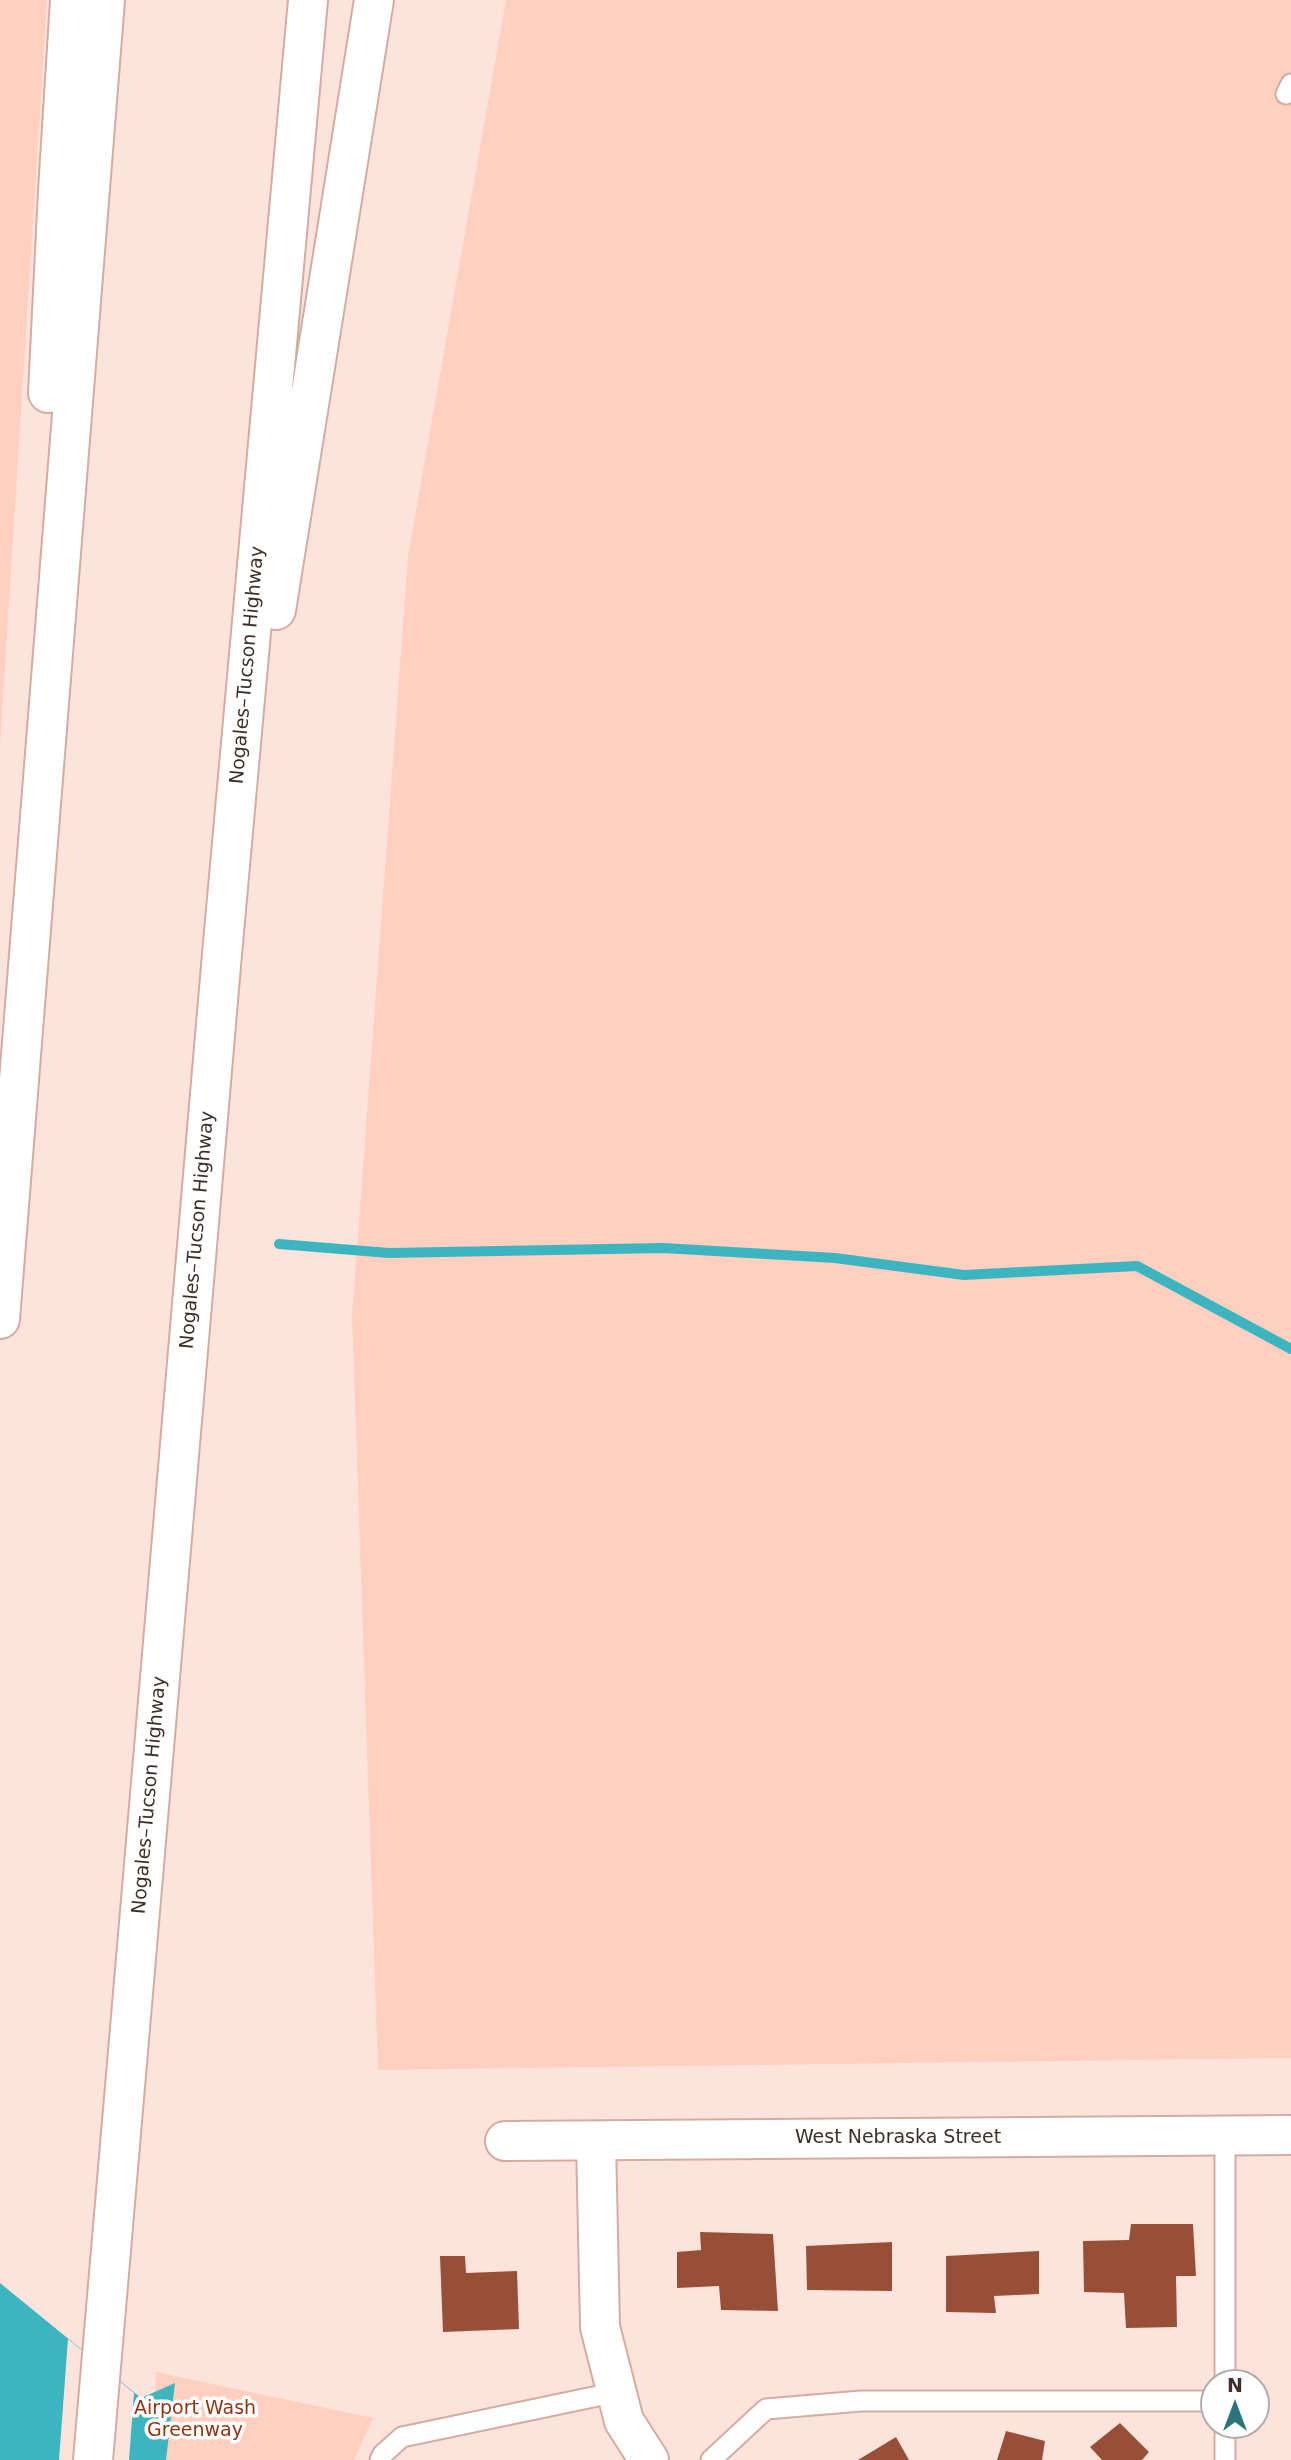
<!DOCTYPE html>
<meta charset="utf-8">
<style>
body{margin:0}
#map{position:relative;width:1291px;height:2460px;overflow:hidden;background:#fce4dc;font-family:"DejaVu Sans",sans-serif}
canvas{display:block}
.north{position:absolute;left:1200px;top:2369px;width:70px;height:70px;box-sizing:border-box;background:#fff;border:2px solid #b2acaa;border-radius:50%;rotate:0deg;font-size:19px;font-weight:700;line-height:28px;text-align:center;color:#3e2f2a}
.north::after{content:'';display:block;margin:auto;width:24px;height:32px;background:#2a747b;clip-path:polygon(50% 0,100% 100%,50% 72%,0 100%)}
</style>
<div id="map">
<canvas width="1291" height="2460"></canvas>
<div class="north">N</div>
</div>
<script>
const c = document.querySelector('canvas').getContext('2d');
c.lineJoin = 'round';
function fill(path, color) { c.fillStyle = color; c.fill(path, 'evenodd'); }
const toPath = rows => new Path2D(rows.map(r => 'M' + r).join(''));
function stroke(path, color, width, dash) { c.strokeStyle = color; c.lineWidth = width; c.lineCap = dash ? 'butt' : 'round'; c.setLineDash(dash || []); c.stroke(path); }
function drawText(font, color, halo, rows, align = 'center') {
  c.font = font + ' "DejaVu Sans",sans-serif'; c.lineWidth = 7; c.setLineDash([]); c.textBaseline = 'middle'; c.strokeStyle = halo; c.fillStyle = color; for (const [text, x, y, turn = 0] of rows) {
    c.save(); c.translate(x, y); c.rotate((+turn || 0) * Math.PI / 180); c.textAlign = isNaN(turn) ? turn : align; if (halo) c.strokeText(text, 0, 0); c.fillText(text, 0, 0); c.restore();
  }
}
fill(toPath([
 [0,0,47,0,0,745],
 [506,0,1291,0,1291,2058,378,2070,352,1316,408,556],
 [156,2372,373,2418,354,2460,153,2460]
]), '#ffd0c0');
fill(toPath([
 [0,2283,141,2398,175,2383,166,2460,0,2460]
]), '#3db5c0');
fill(toPath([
 [68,2339,134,2393,129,2460,59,2460]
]), '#fce4dc');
stroke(toPath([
 [279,1244,389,1253,663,1248,835,1258,964,1275,1137,1266,1291,1349]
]), '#3db5c0', 10);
fill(toPath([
 [1131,2224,1193,2224,1196,2276,1176,2276,1177,2327,1126,2328,1124,2293,1084,2292,1083,2241,1129,2240],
 [700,2232,773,2234,778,2311,721,2310,719,2286,677,2288,677,2252,701,2250],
 [892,2242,892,2291,807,2290,806,2246],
 [1039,2251,1039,2294,994,2296,996,2313,946,2312,946,2256],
 [440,2256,465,2256,466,2273,517,2271,519,2329,443,2332],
 [1120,2423,1149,2452,1142,2460,1102,2460,1090,2447],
 [1006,2431,1045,2441,1042,2460,997,2460],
 [896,2437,909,2460,858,2460]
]), '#984f37');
const service = toPath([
 [1286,94,1291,84],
 [1225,2136,1225,2383],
 [1225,2425,1225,2460],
 [380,2460,383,2454,402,2437,617,2392],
 [711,2460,766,2409,861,2401,1214,2401]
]);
const minor = toPath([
 [505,2141,1291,2135],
 [596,2141,600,2327,624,2421,649,2460]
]);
const motorway = toPath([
 [48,393,58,191,70,0],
 [276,610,374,0],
 [0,1319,105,0],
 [93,2460,222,954,308,0]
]);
stroke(service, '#d3ada0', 23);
stroke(minor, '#d3ada0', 42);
stroke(motorway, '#d3ada0', 42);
stroke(service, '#fff', 19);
stroke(minor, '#fff', 38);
stroke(motorway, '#fff', 38);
drawText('19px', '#3e2f2a', '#fff', [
 ["Nogales–Tucson Highway",248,665,-85],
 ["Nogales–Tucson Highway",198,1230,-85],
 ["Nogales–Tucson Highway",150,1795,-85],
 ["West Nebraska Street",898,2138]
]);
drawText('19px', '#923411', '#fff', [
 ["Airport Wash",195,2409],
 ["Greenway",195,2431]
]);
</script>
